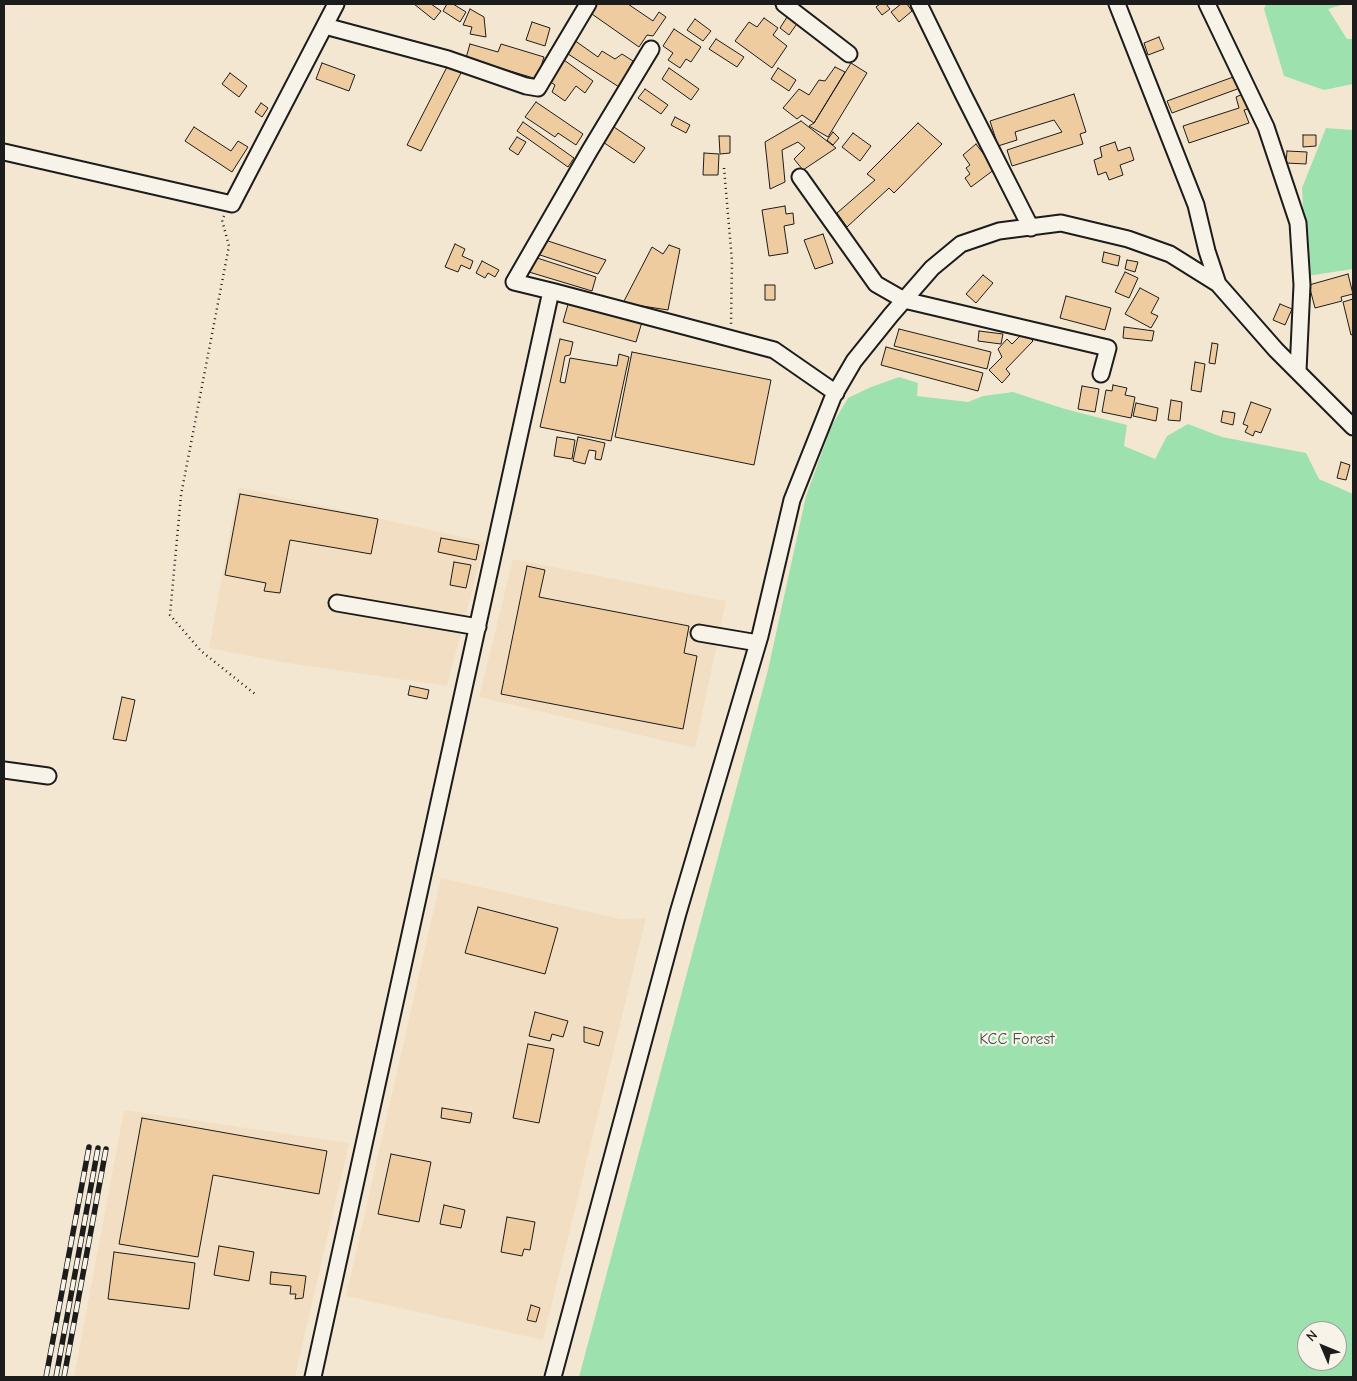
<!DOCTYPE html>
<style>
body{margin:0}
#map{position:relative;width:1357px;height:1381px;overflow:hidden;background:#f4e7d2;font-family:"Comic Neue",sans-serif}
canvas{display:block}
.frame{position:absolute;inset:0;border:5px solid #1c1c1c;pointer-events:none}
.north{position:absolute;left:1297px;top:1321px;width:50px;height:50px;box-sizing:border-box;background:#f7f3e8;border:1px solid #9f9d96;border-radius:50%;rotate:315deg;font-size:14px;font-weight:700;line-height:20px;text-align:center;color:#1c1c1c}
.north::after{content:'';display:block;margin:auto;width:18px;height:22px;background:#1c1c1c;clip-path:polygon(50% 0,100% 100%,50% 72%,0 100%)}
</style>
<div id="map">
<canvas width="1357" height="1381"></canvas>
<div class="frame"></div>
<div class="north">N</div>
</div>
<script>
const c = document.querySelector('canvas').getContext('2d');
c.lineJoin = 'round';
function fill(path, color) { c.fillStyle = color; c.fill(path, 'evenodd'); }
const toPath = rows => new Path2D(rows.map(r => 'M' + r).join(''));
function stroke(path, color, width, dash) { c.strokeStyle = color; c.lineWidth = width; c.lineCap = dash ? 'butt' : 'round'; c.setLineDash(dash || []); c.stroke(path); }
function drawText(font, color, halo, rows, align = 'center') {
  c.font = font + ' "Comic Neue",sans-serif'; c.lineWidth = 4.5; c.setLineDash([]); c.textBaseline = 'middle'; c.strokeStyle = halo; c.fillStyle = color; for (const [text, x, y, turn = 0] of rows) {
    c.save(); c.translate(x, y); c.rotate((+turn || 0) * Math.PI / 180); c.textAlign = isNaN(turn) ? turn : align; if (halo) c.strokeText(text, 0, 0); c.fillText(text, 0, 0); c.restore();
  }
}
fill(toPath([
 [238,487,485,542,447,686,281,662,209,648],
 [513,559,726,601,695,748,479,697],
 [441,878,621,919,646,918,543,1340,346,1296],
 [124,1110,349,1143,295,1377,74,1377]
]), '#f2dfc3');
fill(toPath([
 [1266,4,1345,4,1328,9,1347,39,1353,39,1353,84,1324,90,1284,76,1264,9],
 [1326,128,1353,130,1353,269,1307,276,1302,188],
 [899,377,918,383,917,396,968,402,983,396,1013,392,1065,409,1127,425,1124,446,1155,459,1167,436,1188,424,1222,437,1306,453,1319,479,1353,494,1353,1377,579,1377,768,670,806,496,832,425,848,398,871,387],
 [1307,1331,1337,1331,1337,1361,1307,1361]
]), '#9de2ae');
const building = toPath([
 [414,4,431,4,441,11,434,20,414,4],
 [447,4,453,4,466,12,460,22,443,11,447,4],
 [595,4,628,4,653,21,659,12,666,17,653,36,647,35,639,47,589,12,595,4],
 [880,4,886,4,890,9,882,15,876,7,880,4],
 [901,4,907,4,912,11,899,22,891,12,901,4],
 [470,9,484,17,486,37,470,34,472,27,463,25,470,9],
 [789,14,799,21,789,35,780,28,789,14],
 [764,18,778,28,773,35,787,46,772,68,735,41,749,22,757,27,764,18],
 [695,19,711,31,703,41,687,30,695,19],
 [532,22,550,28,545,46,526,40,532,22],
 [674,29,701,47,691,62,686,59,680,68,668,60,673,53,663,46,674,29],
 [1159,37,1164,49,1148,55,1144,43,1159,37],
 [716,39,744,57,737,67,709,49,716,39],
 [574,40,598,57,602,51,615,59,622,54,633,61,619,87,565,52,574,40],
 [470,44,498,52,501,44,544,57,537,79,466,58,470,44],
 [564,60,593,81,585,93,576,86,565,101,552,92,555,85,549,81,564,60],
 [322,63,355,75,349,91,316,79,322,63],
 [851,63,867,73,828,137,809,126,814,123,851,63],
 [447,67,461,73,421,151,407,145,447,67],
 [835,67,845,72,814,123,802,115,797,119,783,108,799,89,809,95,819,80,825,81,835,67],
 [669,68,699,89,691,100,662,79,669,68],
 [778,68,796,80,789,91,771,79,778,68],
 [230,73,247,86,239,97,222,84,230,73],
 [1236,76,1240,88,1172,113,1167,101,1236,76],
 [645,89,668,105,661,114,638,98,645,89],
 [1074,94,1086,132,1080,134,1083,144,1012,166,1007,150,1062,132,1054,120,1015,132,1017,140,998,146,990,121,1074,94],
 [1243,94,1248,109,1244,110,1249,123,1189,143,1183,126,1239,108,1236,97,1243,94],
 [536,102,583,134,576,145,558,133,555,137,525,117,536,102],
 [261,103,268,108,262,117,255,112,261,103],
 [675,117,690,125,686,133,671,125,675,117],
 [801,121,836,148,803,170,794,159,805,148,798,142,782,150,785,182,770,189,765,142,801,121],
 [523,122,574,158,568,167,517,131,523,122],
 [918,123,942,144,894,193,889,188,847,227,837,213,875,180,867,174,918,123],
 [611,125,645,148,634,163,600,140,611,125],
 [194,127,231,151,238,141,248,147,232,172,185,141,194,127],
 [833,132,839,138,833,145,827,140,833,132],
 [853,133,871,146,860,161,842,147,853,133],
 [1303,135,1316,135,1316,146,1303,147,1303,135],
 [719,136,730,136,730,153,720,154,719,136],
 [517,137,526,142,518,155,509,149,517,137],
 [1115,142,1118,151,1130,147,1134,160,1120,165,1123,175,1109,180,1106,172,1098,175,1094,160,1102,157,1100,147,1115,142],
 [976,144,995,169,971,187,965,178,970,174,966,168,970,165,963,155,976,144],
 [1287,151,1307,152,1306,164,1286,163,1287,151],
 [704,153,719,154,718,175,703,175,704,153],
 [785,206,786,214,793,213,794,224,784,226,788,253,769,256,762,210,785,206],
 [823,234,833,263,815,269,804,240,823,234],
 [542,239,606,260,598,274,537,254,542,239],
 [455,244,465,249,462,256,473,261,470,269,461,265,458,272,445,267,455,244],
 [669,245,680,249,668,310,623,303,652,247,663,254,669,245],
 [1104,252,1120,256,1118,266,1102,262,1104,252],
 [534,257,596,277,592,291,529,272,534,257],
 [1127,260,1138,262,1135,272,1125,269,1127,260],
 [482,261,499,270,495,277,488,273,485,278,476,273,482,261],
 [1125,272,1138,278,1129,298,1115,292,1125,272],
 [1348,274,1353,294,1341,297,1342,301,1315,308,1309,285,1348,274],
 [983,275,993,283,976,303,966,294,983,275],
 [765,285,775,285,775,300,765,300,765,285],
 [1140,288,1159,298,1151,313,1158,316,1151,328,1125,314,1140,288],
 [1066,296,1111,308,1105,330,1060,318,1066,296],
 [1353,299,1353,334,1351,335,1343,302,1353,299],
 [569,301,642,322,636,342,563,322,569,301],
 [1280,304,1292,309,1285,325,1273,320,1280,304],
 [1124,327,1154,331,1152,341,1123,338,1124,327],
 [899,329,991,352,987,369,894,346,899,329],
 [979,331,1003,334,1001,344,978,341,979,331],
 [1024,332,1033,341,1006,369,1010,374,1002,383,989,370,1002,357,998,349,1007,339,1012,344,1024,332],
 [560,339,573,342,570,355,565,356,560,382,565,383,570,358,617,366,619,354,629,357,611,441,540,427,560,339],
 [1212,343,1218,344,1215,364,1209,363,1212,343],
 [886,347,983,373,978,391,881,365,886,347],
 [632,352,771,380,754,465,615,437,632,352],
 [1195,362,1205,364,1201,392,1191,390,1195,362],
 [1113,385,1127,388,1125,395,1135,397,1131,418,1102,412,1106,390,1112,391,1113,385],
 [1082,386,1099,389,1095,412,1078,409,1082,386],
 [1171,400,1182,402,1180,421,1168,420,1171,400],
 [1251,402,1271,409,1261,433,1255,431,1253,436,1245,432,1248,426,1243,424,1251,402],
 [1136,403,1158,408,1156,421,1133,416,1136,403],
 [1223,411,1235,413,1233,425,1221,422,1223,411],
 [557,437,575,440,572,459,554,456,557,437],
 [578,437,605,443,601,460,595,459,596,451,589,450,585,464,573,461,578,437],
 [1341,462,1350,465,1346,480,1337,478,1341,462],
 [240,494,378,519,371,554,290,540,280,593,264,591,266,583,225,575,240,494],
 [441,538,479,545,476,560,438,552,441,538],
 [454,562,471,565,466,588,450,585,454,562],
 [527,566,545,570,539,597,689,626,684,653,697,656,683,729,501,694,527,566],
 [410,686,429,690,427,699,408,695,410,686],
 [122,697,135,700,126,741,113,739,122,697],
 [478,907,558,928,545,974,465,953,478,907],
 [535,1012,568,1021,563,1037,552,1034,550,1041,529,1036,535,1012],
 [584,1027,603,1032,599,1046,584,1042,584,1027],
 [528,1044,554,1049,539,1123,513,1118,528,1044],
 [442,1108,472,1113,470,1123,441,1118,442,1108],
 [142,1118,327,1151,319,1194,213,1175,198,1257,119,1244,142,1118],
 [391,1154,431,1162,419,1222,378,1214,391,1154],
 [444,1205,465,1210,461,1228,440,1224,444,1205],
 [507,1217,535,1222,530,1250,524,1249,522,1256,501,1252,507,1217],
 [219,1246,254,1252,249,1281,214,1275,219,1246],
 [114,1252,195,1263,189,1309,108,1299,114,1252],
 [271,1272,306,1276,303,1298,295,1299,296,1294,290,1294,291,1286,270,1284,271,1272],
 [531,1305,540,1308,536,1322,527,1320,531,1305]
]);
fill(building, '#eecc9f');
stroke(building, '#1c1c1c', 1);
const minor = toPath([
 [784,4,849,54],
 [919,4,963,94,1031,228],
 [1117,4,1196,205,1207,251,1218,284],
 [1207,4,1266,127,1298,223,1302,285,1298,371],
 [325,26,448,59,526,86,538,88,588,4],
 [4,152,232,204,336,4],
 [800,177,876,284,904,300,1108,348,1101,374],
 [551,291,774,350,836,393],
 [337,603,478,627],
 [699,633,758,643],
 [4,770,48,776],
 [313,1377,551,291,514,282,590,150,651,49],
 [553,1377,678,913,760,636,792,500,833,397,854,361,891,315,932,268,961,244,999,231,1061,223,1128,239,1170,254,1218,284,1276,350,1353,427]
]);
stroke(minor, '#1c1c1c', 19);
stroke(toPath([
 [724,168,732,261,731,325],
 [224,216,222,220,229,246,181,495,170,615,201,651,255,694]
]), '#1c1c1c', 2.5, [1, 4]);
stroke(minor, '#f7f3e8', 15);
const rail = toPath([
 [46,1377,89,1147],
 [56,1377,98,1148],
 [64,1377,106,1149]
]);
stroke(rail, '#1c1c1c', 5.5);
stroke(rail, '#f7f3e8', 4, [11]);
drawText('16px', '#435748', '#f7f3e8', [
 ["KCC Forest",1017,1039]
]);
</script>
